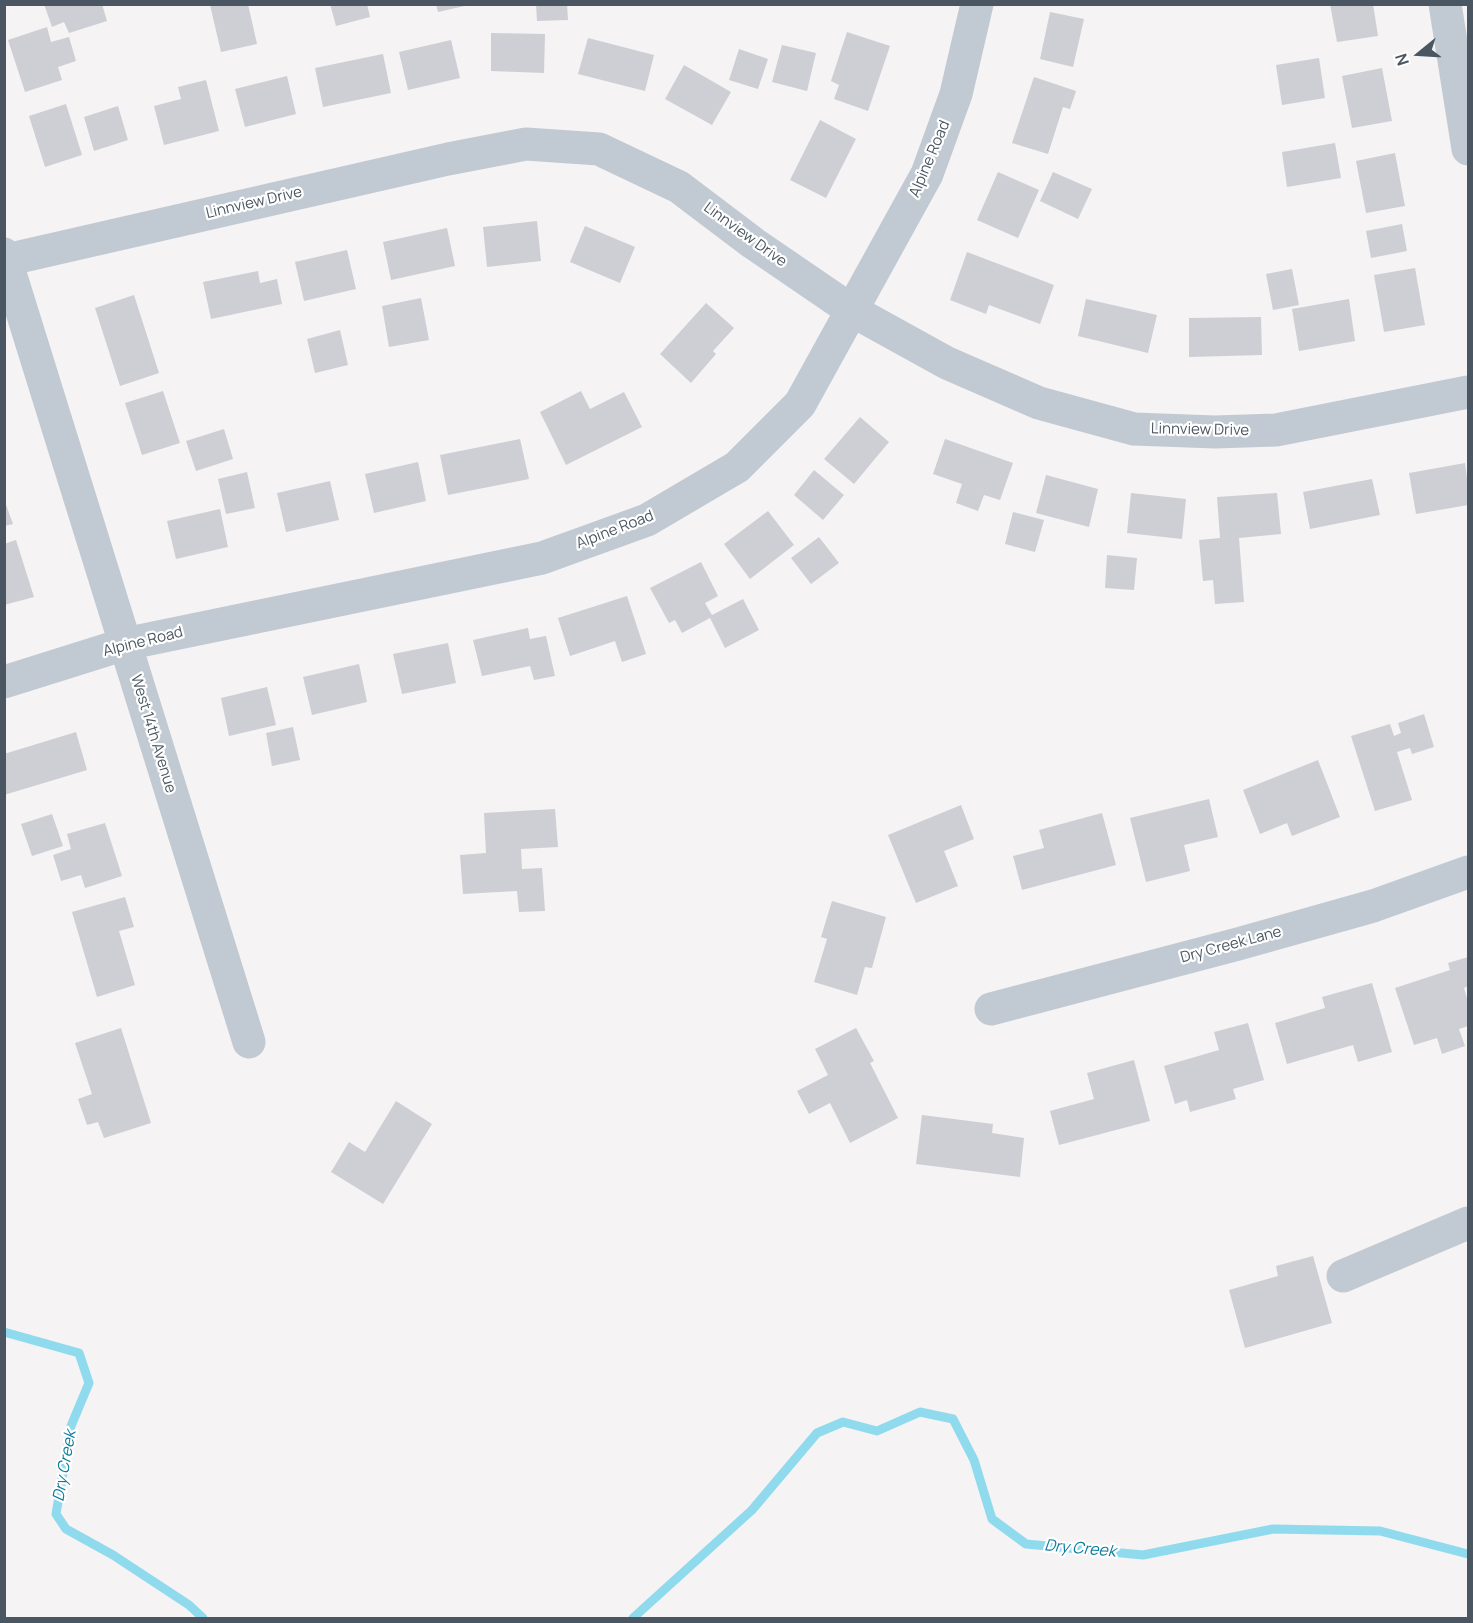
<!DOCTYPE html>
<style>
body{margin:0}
#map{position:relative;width:1473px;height:1623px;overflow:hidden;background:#f5f3f3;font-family:Manrope,sans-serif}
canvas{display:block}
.frame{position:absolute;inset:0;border:6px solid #4a5661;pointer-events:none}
.north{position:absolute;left:1389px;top:24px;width:60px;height:60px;-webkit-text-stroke:4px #fff;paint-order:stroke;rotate:252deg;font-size:16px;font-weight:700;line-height:24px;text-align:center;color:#4a5661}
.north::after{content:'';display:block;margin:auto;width:21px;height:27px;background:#4a5661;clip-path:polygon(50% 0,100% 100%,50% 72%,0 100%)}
</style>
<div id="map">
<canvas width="1473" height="1623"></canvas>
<div class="frame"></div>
<div class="north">N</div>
</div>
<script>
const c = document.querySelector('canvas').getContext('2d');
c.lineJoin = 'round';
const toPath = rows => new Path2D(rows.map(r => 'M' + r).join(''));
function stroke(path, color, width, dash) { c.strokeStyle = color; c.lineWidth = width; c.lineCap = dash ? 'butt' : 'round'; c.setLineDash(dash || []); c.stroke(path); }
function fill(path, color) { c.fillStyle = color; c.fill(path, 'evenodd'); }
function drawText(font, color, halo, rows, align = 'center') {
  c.font = font + ' Manrope,sans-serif'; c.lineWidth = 4.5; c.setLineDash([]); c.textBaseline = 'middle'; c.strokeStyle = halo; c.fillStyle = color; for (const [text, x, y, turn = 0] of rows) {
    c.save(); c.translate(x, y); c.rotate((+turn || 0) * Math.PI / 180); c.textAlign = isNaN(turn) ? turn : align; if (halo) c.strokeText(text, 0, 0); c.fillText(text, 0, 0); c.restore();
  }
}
stroke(toPath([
 [4,1332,79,1353,89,1383,71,1426,56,1514,66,1529,113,1555,189,1605,203,1618],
 [633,1618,752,1510,817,1433,843,1422,877,1431,920,1412,953,1419,974,1460,992,1519,1026,1544,1143,1555,1273,1529,1380,1531,1468,1554]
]), '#90daee', 9);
fill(toPath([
 [44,4,102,4,107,21,69,33,64,22,52,27],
 [214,4,248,4,257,44,221,52,210,5],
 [330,4,367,4,370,17,336,26],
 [436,4,469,4,469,5,438,12],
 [536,4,567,4,568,20,537,21],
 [1330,4,1373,4,1378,36,1337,42],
 [1050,12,1084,19,1073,67,1040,59],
 [47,27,51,42,69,37,76,61,58,67,62,80,25,92,8,40],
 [847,32,890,46,868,111,834,99,839,85,831,81],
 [491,33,545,34,544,73,491,71],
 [588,38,654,55,645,91,578,74],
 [451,40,460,78,408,90,399,52],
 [782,45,816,53,807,91,772,82],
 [739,49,768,59,758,89,729,80],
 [383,54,391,93,323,107,315,68],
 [1319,58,1325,98,1282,105,1276,65],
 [684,65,731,92,712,125,665,99],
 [1382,68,1392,121,1352,128,1342,76],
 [287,76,296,114,245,127,235,89],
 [1034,77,1076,91,1070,109,1063,107,1048,154,1012,143],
 [206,80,219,131,164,145,154,106,181,99,178,87],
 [66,104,82,155,45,167,29,116],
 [118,106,128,140,94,151,84,117],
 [820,120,856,139,826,198,790,180],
 [1335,143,1341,178,1287,187,1282,152],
 [1395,153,1405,206,1366,213,1356,161],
 [998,172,1039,190,1018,238,977,220],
 [1053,172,1092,189,1078,219,1040,201],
 [537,221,541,261,487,267,483,227],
 [1402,224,1407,251,1371,258,1366,231],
 [585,226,635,247,620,283,570,262],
 [447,228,455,266,391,280,383,242],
 [347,250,356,289,304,301,295,262],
 [967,252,1054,285,1040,324,989,305,986,314,950,300],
 [1415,268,1425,325,1384,332,1374,275],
 [1292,269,1299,305,1273,310,1266,274],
 [258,271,260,283,277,279,282,304,211,319,203,282],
 [134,295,159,373,120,386,95,308],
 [421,298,429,340,389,347,382,306],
 [1086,299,1157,315,1148,353,1078,336],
 [1349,299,1355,341,1299,351,1292,309],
 [706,303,734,328,713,351,716,354,691,383,660,354],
 [1261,317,1262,355,1189,357,1189,318],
 [340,330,348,365,315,373,307,339],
 [163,391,180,443,142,455,125,403],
 [581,391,590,409,624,392,642,427,566,465,540,412],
 [860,417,889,442,854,484,824,459],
 [224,429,233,459,196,471,186,441],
 [520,439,529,479,448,495,440,455],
 [945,439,1013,463,1000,500,984,495,978,511,956,503,962,484,933,474],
 [418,462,426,501,374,513,365,474],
 [1465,463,1468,486,1468,505,1416,514,1409,473],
 [814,470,844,495,823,520,794,495],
 [247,472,255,508,226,514,218,479],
 [1046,475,1098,489,1089,527,1036,513],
 [1372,479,1380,515,1310,529,1303,492],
 [330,481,339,520,286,532,277,493],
 [1131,493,1186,499,1182,539,1127,533],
 [1277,493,1281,534,1239,538,1244,602,1215,604,1213,580,1203,581,1199,540,1220,538,1217,497],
 [4,499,13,524,4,526],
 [220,509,228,547,176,559,167,521],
 [768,511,794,545,750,579,724,544],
 [1013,512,1044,520,1035,552,1005,544],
 [819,537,839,563,811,584,791,558],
 [16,540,34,597,4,605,4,544],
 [1107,555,1137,558,1134,590,1105,588],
 [701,562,718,596,705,603,712,615,743,599,759,630,725,648,710,618,682,633,675,620,669,623,650,588],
 [627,596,646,654,622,662,615,641,570,656,558,618],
 [528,628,530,639,546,636,555,676,534,680,530,666,482,676,473,640],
 [448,643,456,683,402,694,393,654],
 [359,664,367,702,312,715,303,677],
 [267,687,276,725,229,736,221,698],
 [1424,714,1434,747,1412,754,1410,748,1397,752,1412,800,1375,811,1351,736,1390,724,1394,736,1401,733,1398,723],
 [293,727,300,760,272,766,266,733],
 [76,732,87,770,4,795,4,754],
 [1318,760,1340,817,1292,836,1287,823,1260,834,1243,790],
 [1209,799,1218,837,1184,845,1190,871,1146,882,1130,818],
 [961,805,974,839,944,851,958,886,916,903,888,835],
 [555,809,558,847,521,849,522,869,542,868,545,911,519,912,517,891,463,894,460,855,486,853,484,813],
 [1102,813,1116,865,1022,890,1013,856,1044,848,1039,830],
 [52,814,63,846,32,856,21,824],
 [105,823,122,876,85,888,81,875,61,881,53,855,71,849,67,834],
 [125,897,134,927,119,931,135,985,97,997,72,912],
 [832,901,886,917,872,968,865,967,857,995,814,982,827,939,821,937],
 [1468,957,1468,986,1464,988,1468,1002,1468,1026,1459,1029,1465,1046,1442,1054,1437,1038,1414,1045,1395,988,1450,970,1448,963],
 [1372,983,1392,1052,1358,1062,1353,1045,1287,1064,1275,1023,1325,1008,1322,997],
 [1248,1023,1264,1080,1233,1089,1236,1099,1190,1112,1187,1100,1175,1104,1164,1066,1219,1050,1214,1032],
 [121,1028,151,1123,104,1138,98,1122,87,1125,78,1099,92,1094,75,1043],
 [856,1028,874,1061,870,1063,898,1118,850,1143,830,1103,809,1114,797,1091,828,1075,815,1049],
 [1134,1060,1150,1121,1059,1145,1050,1111,1094,1099,1087,1073],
 [396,1101,432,1124,383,1204,331,1172,349,1142,365,1152],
 [922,1115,993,1124,992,1133,1024,1138,1020,1177,916,1164],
 [1313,1256,1332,1323,1245,1348,1229,1290,1278,1276,1276,1266]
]), '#cdcfd5');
stroke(toPath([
 [1445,4,1468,149],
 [4,254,249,1042],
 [6,260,448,159,526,144,599,149,679,187,753,243,851,310,947,363,1039,403,1134,429,1215,432,1276,430,1468,392],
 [4,682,125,644,542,558,647,520,737,467,800,404,927,174,956,94,977,4],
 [991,1009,1238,944,1373,906,1468,872],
 [1343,1276,1468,1223]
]), '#c1cad2', 33);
drawText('15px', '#4a5661', '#fff', [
 ["Alpine Road",930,159,-67],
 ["Linnview Drive",254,203,-13],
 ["Linnview Drive",745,235,36],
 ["Linnview Drive",1200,430,1],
 ["Alpine Road",615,530,-21],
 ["Alpine Road",143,642,-14],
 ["West 14th Avenue",153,734,73],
 ["Dry Creek Lane",1231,945,-15]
]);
drawText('italic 16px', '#0c7c9b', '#fff', [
 ["Dry Creek",65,1466,-80],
 ["Dry Creek",1080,1549,5]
]);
</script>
